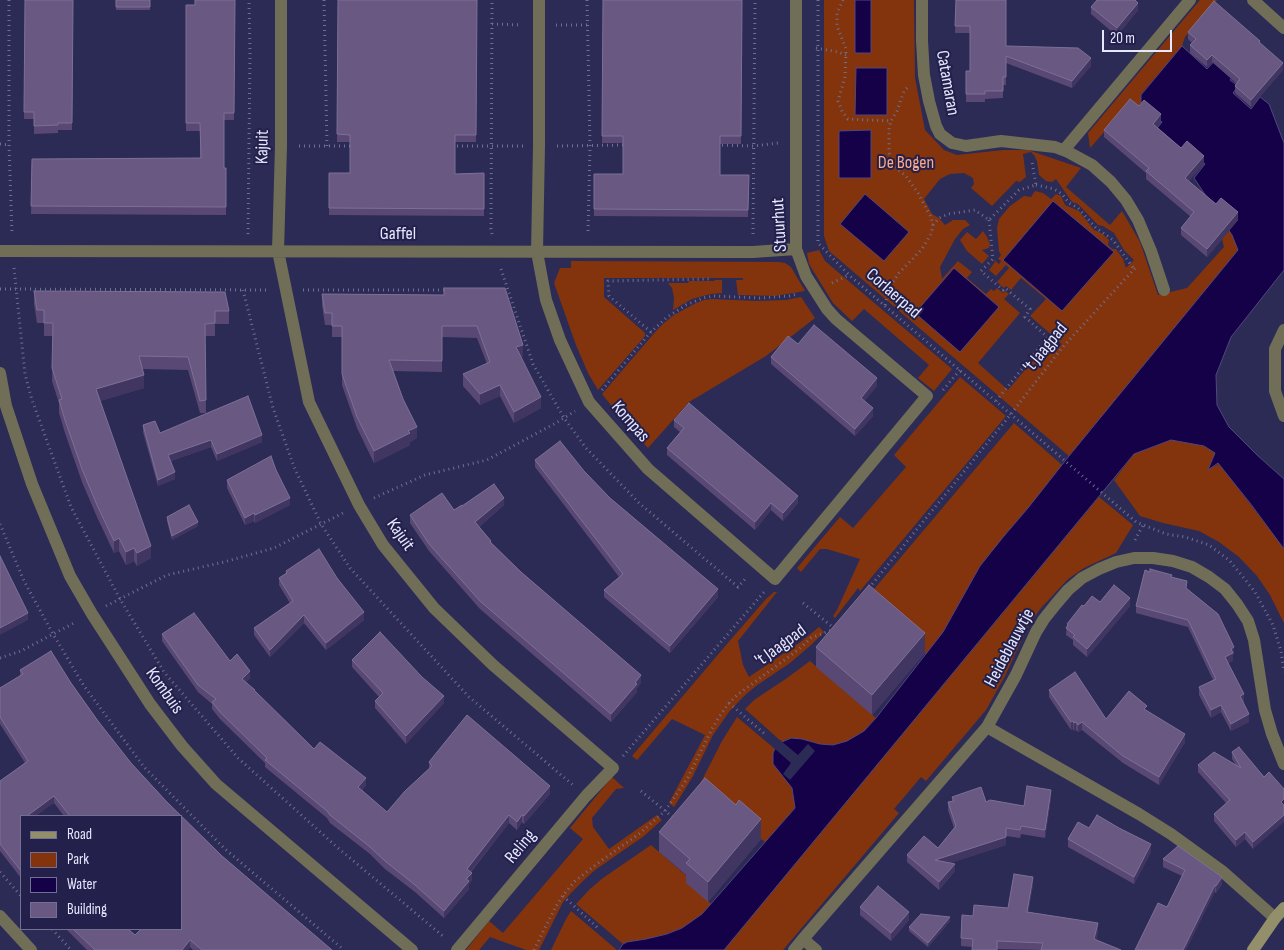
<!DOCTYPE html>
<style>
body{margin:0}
#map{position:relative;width:1284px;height:950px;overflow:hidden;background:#2c2b56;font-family:"Sofia Sans Condensed",sans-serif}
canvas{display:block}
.legend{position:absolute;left:20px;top:815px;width:162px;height:115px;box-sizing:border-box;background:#23204b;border:1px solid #717093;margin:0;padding:6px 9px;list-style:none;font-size:15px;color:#e6e8ff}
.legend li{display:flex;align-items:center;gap:10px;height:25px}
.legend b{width:25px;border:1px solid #717093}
.scale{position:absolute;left:1102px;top:30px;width:70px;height:22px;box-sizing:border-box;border:2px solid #e6e8ff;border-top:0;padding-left:6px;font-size:15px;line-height:18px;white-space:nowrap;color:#e6e8ff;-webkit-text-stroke:4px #23204b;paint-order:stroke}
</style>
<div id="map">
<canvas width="1284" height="950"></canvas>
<ul class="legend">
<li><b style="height:6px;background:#938f6a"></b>Road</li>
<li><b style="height:14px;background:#83340c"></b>Park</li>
<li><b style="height:14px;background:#140147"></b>Water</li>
<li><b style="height:14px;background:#695982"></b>Building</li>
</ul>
<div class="scale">20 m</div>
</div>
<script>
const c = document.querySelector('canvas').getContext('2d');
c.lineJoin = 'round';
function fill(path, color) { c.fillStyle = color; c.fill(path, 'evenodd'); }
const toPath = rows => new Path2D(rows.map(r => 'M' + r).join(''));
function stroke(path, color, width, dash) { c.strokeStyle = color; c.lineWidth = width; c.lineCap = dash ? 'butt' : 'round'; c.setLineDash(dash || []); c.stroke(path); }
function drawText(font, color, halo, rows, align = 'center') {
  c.font = font + ' "Sofia Sans Condensed",sans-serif'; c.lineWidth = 4; c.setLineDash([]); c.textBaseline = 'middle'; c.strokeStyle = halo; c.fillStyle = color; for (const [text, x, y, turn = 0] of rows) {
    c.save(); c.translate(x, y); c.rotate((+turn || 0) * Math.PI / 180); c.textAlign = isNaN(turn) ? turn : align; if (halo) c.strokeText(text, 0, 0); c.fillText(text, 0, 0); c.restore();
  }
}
fill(toPath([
 [824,0,855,0,855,53,871,53,871,0,914,0,915,78,925,130,944,150,957,155,1003,150,1028,150,1081,168,1066,187,1110,225,1122,211,1140,242,1158,295,1187,288,1224,247,1222,239,1229,231,1232,234,1238,250,1069,456,829,251,824,236],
 [1031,152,1034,155,1037,161,1039,175,1046,181,1052,182,1056,179,1072,202,1078,204,1098,225,1103,226,1114,233,1124,250,1134,260,1126,268,1123,259,1116,249,1112,249,1108,245,1109,240,1101,233,1094,230,1079,211,1065,205,1061,196,1056,194,1051,199,1043,193,1035,191,1031,197,1024,196,1010,206,999,219,997,228,999,251,1001,255,998,259,1001,261,999,264,993,259,995,262,989,270,996,276,1006,265,1009,268,997,282,1004,288,1006,286,1011,290,1021,278,1046,299,1030,316,1062,344,1056,351,1048,343,1008,390,978,363,1020,313,1004,299,1009,294,1005,291,1003,293,997,288,994,291,991,289,986,294,967,278,972,272,958,261,942,279,940,267,955,239,963,229,970,225,965,220,953,220,945,225,939,218,932,214,924,199,940,179,950,174,964,173,973,178,974,184,971,188,992,206,1016,181,1020,182,1026,177,1023,154],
 [1200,0,1217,0,1185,37,1182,46,1141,94,1141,103,1135,109,1129,104,1090,148,1088,133],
 [983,231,987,237,990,244,989,248,982,250,989,256,982,264,967,251,960,240,967,232,976,239],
 [819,250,825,261,952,369,934,391,918,378,929,365,864,309,852,321,833,303,809,264,807,253],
 [571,261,778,262,785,263,791,267,805,291,775,296,738,295,736,280,743,280,743,278,604,278,604,297,645,333,645,336,598,390,588,373,576,345,554,283,560,268,571,268],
 [715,280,722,280,722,293,711,294,692,299,673,310,674,298,672,288,668,283,688,283,689,281,714,281],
 [801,297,815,318,766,356,689,402,648,448,626,424,602,394,656,331,664,323,674,315,696,303,704,300,712,299,758,301,786,300],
 [960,377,1006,416,860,591,858,588,835,618,833,616,837,610,860,559,827,549,820,549,801,572,797,568,840,517,853,528,906,467,894,455],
 [1014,423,1062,465,1028,508,1004,536,980,566,943,632,926,654,864,601],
 [1171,440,1204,446,1215,453,1208,469,1219,464,1284,548,1284,623,1270,595,1257,576,1239,557,1219,542,1199,531,1163,523,1140,516,1114,480,1134,454],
 [1099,497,1133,525,1116,553,1084,568,1068,579,1041,608,1029,624,1005,676,986,710,926,781,921,777,894,809,899,813,783,950,724,950],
 [774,592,777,592,738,641,743,665,749,677,802,641,819,627,824,632,811,645,790,663,756,686,743,697,729,712,713,735,693,776,674,807,669,803,705,735,672,719,637,760,632,756,727,644,766,599],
 [810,661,876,718,864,731,847,742,833,745,820,744,802,739,787,739,782,742,745,709,754,700,787,678],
 [737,717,775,749,773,753,777,769,786,779,792,788,795,808,765,842,696,792,722,741],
 [612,777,624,788,616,789,592,818,593,827,609,849,657,815,662,820,644,836,595,870,584,880,572,892,563,902,539,950,526,950,490,937,479,950,466,950,489,921,503,933,583,839,570,828],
 [651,845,690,879,711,904,702,914,682,928,657,937,646,939,627,942,623,944,576,904,590,889,603,878],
 [571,911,617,950,551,950,566,919]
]), '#83340c');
const water = toPath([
 [855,0,871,0,871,53,855,53,855,0],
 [1182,46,1207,69,1219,56,1236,72,1230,80,1238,86,1233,93,1251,109,1260,97,1269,104,1284,143,1284,270,1231,337,1216,375,1217,405,1229,427,1257,455,1284,479,1284,549,1250,503,1218,463,1208,470,1215,453,1204,446,1171,440,1134,454,724,950,619,950,623,944,627,942,646,939,667,934,682,928,702,914,795,808,792,788,773,764,773,753,775,749,782,742,791,738,802,739,820,744,833,745,847,741,864,731,876,718,943,632,980,566,1004,536,1028,508,1069,456,1238,250,1232,235,1194,178,1205,164,1186,147,1181,154,1155,131,1162,122,1141,103,1141,95,1182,46],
 [856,68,887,68,887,115,855,115,856,68],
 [871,130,871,178,839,178,839,131,871,130],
 [865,194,909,232,884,261,840,224,865,194],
 [1053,201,1114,252,1062,311,1003,260,1053,201],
 [954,268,999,307,960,352,915,313,954,268]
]);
fill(water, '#140147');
stroke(water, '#53467e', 1);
fill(toPath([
 [780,740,798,755,808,744,815,751,790,780,783,774,791,763,774,748]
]), '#2c2b56');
stroke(toPath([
 [9,0,9,145,12,234],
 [324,0,327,146],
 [587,0,590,145,588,234],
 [818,0,818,243,849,275,1136,522,1166,534,1185,537,1209,545,1230,561,1255,592,1273,625,1281,651,1284,672],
 [843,0,837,13,837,26,846,49,845,77,838,101,842,111,848,119,891,121,897,111,904,91,909,86],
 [492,24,522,25],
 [556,25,587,25],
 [816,48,838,52,846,55],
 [0,144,9,145],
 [717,145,754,146,778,143],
 [299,146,353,146],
 [452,146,523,146],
 [557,146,625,145],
 [1036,185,1054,189,1062,194,1069,203,1078,208,1096,228,1113,240,1134,269],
 [989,220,993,259,981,271,1003,290,1005,288,1030,309,1025,317,1061,349],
 [933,225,939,218,948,214,975,210,989,220,1019,190,1036,185,1032,162],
 [248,234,250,53,249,0],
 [492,234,491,229,492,0],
 [753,234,755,0],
 [14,268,25,374,32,400,71,507,120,599,164,672,238,758,338,848,444,937],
 [501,269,533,364,564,418,586,448,639,503,738,587,747,577],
 [832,283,849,275],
 [0,289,269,290],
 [243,290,273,408,294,467,321,524,350,568,469,697,573,785],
 [303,290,447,290],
 [885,305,889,288,899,273,922,249,931,234,933,226,931,217,918,193,906,176,896,168,889,153,889,128,891,121],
 [651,332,609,296,608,281,710,279],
 [602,390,649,334,666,318,686,305,703,298,714,296,760,298,789,296,797,294],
 [943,390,960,370],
 [996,401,1048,337],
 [374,498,425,475,487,460,556,423,575,411],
 [0,524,24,581,53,634,84,686,144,767,225,849,344,950],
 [1135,540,1143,525],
 [869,588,1011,414,1061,349,1137,266],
 [803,603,835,629],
 [106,606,167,575,224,562,274,548,343,513],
 [0,658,21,651,76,622],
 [729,703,766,735],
 [623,756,764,592],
 [641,791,675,819],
 [0,872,21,896],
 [563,896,599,929],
 [52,929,71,950],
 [534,950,556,906,564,894,575,881,602,860,639,834,665,811,687,779,712,729,719,717,729,703,737,695,798,650,811,638,832,630]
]), '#6f6f93', 3, [1, 4]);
stroke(toPath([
 [281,0,281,146,278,251,309,402,359,505,383,545,434,608,493,665,613,768,586,796,457,950],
 [539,0,539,146,537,252,546,300,560,340,589,402,648,469,775,579,927,396,836,319,827,309,806,276,796,249,796,0],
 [922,0,922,41,924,75,929,101,936,126,940,134,952,143,966,146,1001,141,1055,147,1068,152,1092,165,1111,182,1126,200,1138,220,1151,251,1164,290],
 [1253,0,1284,28],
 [1064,150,1190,0],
 [0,251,753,252,796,249],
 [1284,330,1275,349,1275,391,1284,416],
 [0,373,6,406,32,484,70,576,92,614,150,704,182,746,216,784,412,950],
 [987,727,1139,814,1171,834,1222,871,1275,918],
 [0,916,31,950],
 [803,939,987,727,1016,675,1036,632,1044,619,1056,604,1068,590,1082,578,1099,569,1116,562,1134,558,1153,558,1173,561,1192,567,1209,577,1225,589,1237,604,1248,621,1254,640,1265,710,1272,734,1284,764],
 [794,950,803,939,816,950]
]), '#706e57', 12);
stroke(toPath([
 [1253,950,1275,918,1284,908]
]), '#938f6a', 12);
fill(toPath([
 [25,0,73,0,72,130,58,130,58,133,34,134,34,119,24,119],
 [116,0,150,0,150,10,116,10],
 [235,0,234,120,224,120,224,168,226,168,226,215,31,214,32,159,200,158,200,131,186,131,186,5,195,5],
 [338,0,477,0,476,142,455,142,455,174,484,173,484,216,329,215,329,173,350,173,350,142,337,142],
 [603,0,742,0,741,144,720,144,720,175,749,175,748,217,594,216,594,174,623,174,623,143,602,143],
 [956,0,1006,46,1091,66,1072,88,1006,63,1006,85,1003,85,1003,98,985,99,985,102,966,102,966,71,970,71,970,33,955,33],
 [1091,7,1138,10,1117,36,1091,14],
 [1188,32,1260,43,1283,70,1251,107,1235,93,1235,86,1236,83,1212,62,1207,67,1190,53,1190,45,1192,43,1188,39],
 [1139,106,1161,122,1157,127,1181,148,1204,164,1188,181,1216,204,1238,220,1207,257,1181,235,1181,228,1191,217,1146,179,1146,173,1104,137,1104,130],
 [34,291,229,311,229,324,215,324,215,336,205,336,206,413,200,413,188,370,142,369,144,388,100,401,151,558,137,566,134,561,126,565,119,551,114,553,97,517,82,482,65,433,59,413,59,403,52,381,53,336,44,336,44,323,37,323,34,304],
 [322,294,444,295,523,357,521,357,541,408,514,423,500,396,480,405,463,386,463,374,487,364,477,338,442,337,442,372,393,371,417,438,410,442,410,445,374,463,357,428,342,385,342,337,332,337,332,325,325,325,322,305],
 [798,344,877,386,864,401,873,416,855,436,771,364,771,357],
 [674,420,798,503,783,521,771,510,755,530,667,455,667,448,680,432,674,427],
 [143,425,160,433,262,442,217,461,211,447,171,461,175,479,158,486,143,432],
 [535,460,584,471,610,498,718,597,670,653,604,597,604,590,619,577,535,467],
 [276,470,290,505,255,523,254,521,245,525,227,488,227,480],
 [504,505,479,527,491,542,521,572,641,683,637,688,637,692,611,722,480,609,429,551,410,523,410,515,454,510,462,506],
 [167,517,198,526,172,540,167,521],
 [286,571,364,620,326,650,304,623,270,657,254,635,254,628,290,603,279,585,279,578,286,573],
 [1172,577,1187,589,1234,655,1233,655,1233,661,1228,663,1244,701,1243,702,1249,722,1231,731,1221,712,1211,718,1199,695,1199,687,1213,680,1188,627,1136,613,1136,606],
 [1100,602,1130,606,1087,657,1073,645,1073,640,1066,635,1067,624,1084,606],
 [162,634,230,661,250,678,246,682,314,749,366,785,362,790,387,812,429,769,429,762,550,794,524,824,522,822,517,830,509,823,471,872,472,880,469,884,469,889,444,918,415,892,385,869,370,854,330,823,327,818,265,767,265,763,220,719,212,709,212,704,198,692,162,641],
 [816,647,925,653,872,715,816,667],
 [352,660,444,703,406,744,375,708,375,701,379,697,352,667],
 [20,670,71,683,98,721,131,763,166,801,222,856,332,950,193,950,190,947,188,950,87,950,66,929,128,929,135,935,181,929,181,816,64,816,54,803,21,816,21,878,0,851,0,781,25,763,0,724,0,688,20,676],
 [1049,690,1106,719,1147,711,1185,742,1159,785,1123,763,1082,730,1078,732,1076,730,1074,731,1073,729,1071,730,1049,697],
 [1232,752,1264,777,1253,849,1245,839,1236,847,1214,821,1214,814,1226,803,1198,772,1198,765,1236,765,1232,759],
 [952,797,1024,806,1051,798,1045,838,1021,834,1020,838,1006,836,1006,845,950,863,955,871,939,890,907,862,907,855,938,848,954,828,948,810,948,802,952,801],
 [736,805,761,839,708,902,686,883,686,875,659,852,659,832],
 [1089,828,1151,852,1134,884,1068,847,1068,839],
 [1163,859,1222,884,1216,893,1215,892,1167,907,1182,876,1163,867],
 [1033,885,1028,912,1098,931,1096,940,1041,950,997,949,961,946,961,938,973,916,1008,908],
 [860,907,909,920,891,941,860,915],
 [950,921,928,947,909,931,909,927]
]), '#5a4874');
fill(toPath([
 [1138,3,1138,10,1117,36,1117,28],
 [1212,55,1212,62,1207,67,1207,60],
 [1091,58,1091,66,1072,88,1072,81],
 [1283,63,1283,70,1251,107,1251,100],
 [1161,114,1161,122,1153,132,1153,124],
 [1204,156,1204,164,1185,186,1185,178],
 [1238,212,1238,220,1207,257,1207,249],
 [523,345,523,357,516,359,516,347],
 [144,375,144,388,96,402,96,389],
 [877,378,877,386,861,406,861,398],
 [500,385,500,396,480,405,480,394],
 [541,397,541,408,514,423,514,412],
 [873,408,873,416,855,436,855,429],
 [417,427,417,438,410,442,410,445,374,463,374,451,408,431],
 [262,435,262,442,217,461,217,454],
 [211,440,211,447,168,462,168,455],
 [175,472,175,479,158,486,158,480],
 [798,496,798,503,783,521,783,513],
 [290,498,290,505,255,523,255,515],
 [504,498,504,505,475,530,475,522],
 [771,503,771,510,755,530,755,522],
 [254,513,254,521,245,525,245,518],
 [198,522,198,526,172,540,172,536],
 [119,538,119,551,114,553,114,541],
 [151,546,151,558,137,566,137,553],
 [134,548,134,561,126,565,126,552],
 [718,589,718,597,670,653,670,646],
 [1130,598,1130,606,1087,657,1087,649],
 [364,612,364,620,326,650,326,643],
 [28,613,28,620,0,635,0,628],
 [304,615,304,623,270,657,270,650],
 [925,633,925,653,872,715,872,695],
 [1234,647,1234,655,1233,655,1233,661,1225,664,1225,657,1231,649],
 [250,671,250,678,242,686,242,679],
 [641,675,641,683,637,688,637,692,611,722,611,714],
 [1244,694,1244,701,1240,703,1240,696],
 [444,696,444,703,406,744,406,736],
 [1221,705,1221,712,1211,718,1211,710],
 [1249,714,1249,722,1231,731,1231,724],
 [1073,721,1073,729,1071,730,1071,722],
 [1076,722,1076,730,1074,731,1074,723],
 [1082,722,1082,730,1078,732,1078,725],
 [1185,734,1185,742,1159,785,1159,777],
 [366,778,366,785,358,794,358,787],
 [550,786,550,794,524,824,524,816],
 [1051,790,1051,798,1045,838,1045,830],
 [54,796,54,803,36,816,27,816],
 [509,815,509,823,467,876,467,869],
 [522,815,522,822,517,830,517,822],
 [1284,815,1284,822,1253,849,1253,842],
 [761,819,761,839,708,902,708,882],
 [1245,832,1245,839,1236,847,1236,840],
 [1006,837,1006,845,935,868,935,860],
 [1151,844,1151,852,1134,884,1134,877],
 [955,864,955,871,939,890,939,882],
 [472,873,472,880,469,884,469,889,444,918,444,911],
 [1033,877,1033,885,1027,919,1027,912],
 [1222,877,1222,884,1216,893,1216,886],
 [1215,885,1215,892,1186,950,1183,950],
 [909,912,909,920,891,941,891,933],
 [950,917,950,921,928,947,928,943],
 [1098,923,1098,931,1094,946,1094,939],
 [190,940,190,947,188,950,182,950]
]), '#413561');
const building = toPath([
 [25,0,73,0,72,123,58,123,58,125,34,126,34,112,24,112,25,0],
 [116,0,150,0,150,7,116,7,116,0],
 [195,0,235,0,234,113,224,113,224,168,226,168,226,207,31,206,32,159,201,158,200,123,186,123,186,5,195,5,195,0],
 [338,0,477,0,476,135,455,135,455,174,484,173,484,209,329,208,329,173,350,173,350,135,337,134,338,0],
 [603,0,742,0,741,136,720,136,720,175,749,175,748,210,594,209,594,174,623,174,623,136,602,136,603,0],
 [956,0,1006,0,1006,46,1078,48,1091,58,1072,81,1006,56,1006,77,1003,77,1003,91,985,91,985,94,966,94,966,71,970,71,970,26,955,26,956,0],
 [1097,0,1135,0,1138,3,1117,28,1091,7,1097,0],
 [1214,1,1260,41,1259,42,1283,63,1251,100,1235,86,1240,79,1212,55,1207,60,1190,45,1196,39,1188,32,1214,1],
 [1130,99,1139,106,1144,100,1161,114,1153,124,1181,148,1187,141,1204,156,1185,178,1216,204,1221,198,1238,212,1207,249,1181,228,1194,212,1146,171,1149,168,1104,130,1130,99],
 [444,288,505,288,523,345,516,347,541,397,514,412,500,385,480,394,463,374,490,362,477,326,442,326,442,361,389,360,403,399,417,427,408,431,410,433,374,451,357,417,342,374,342,326,332,326,332,313,325,313,322,294,444,295,444,288],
 [34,291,225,292,229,311,215,311,215,323,205,324,206,400,200,401,188,357,139,356,144,375,96,389,151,546,137,553,134,548,126,552,119,538,114,541,97,505,82,469,65,420,59,400,62,399,52,368,53,323,44,323,44,310,37,310,34,291],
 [814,325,877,378,861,398,873,408,855,429,771,357,788,336,798,344,814,325],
 [248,396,262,435,217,454,211,440,168,455,175,472,158,480,143,425,155,421,160,433,248,396],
 [689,403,798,496,783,513,771,503,755,522,667,448,684,428,674,420,689,403],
 [560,441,584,471,610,498,718,589,670,646,604,590,623,574,535,460,560,441],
 [271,456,276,470,290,498,255,515,254,513,245,518,227,480,271,456],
 [494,484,504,498,475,522,491,541,490,542,521,572,641,675,635,683,637,684,611,714,480,601,429,544,410,515,442,493,454,510,462,505,462,506,494,484],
 [189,505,198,522,172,536,167,517,189,505],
 [319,549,337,578,364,612,326,643,304,615,270,650,254,628,293,601,279,578,287,573,286,571,319,549],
 [0,556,28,613,0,628,0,556],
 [1150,569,1172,575,1171,577,1187,581,1186,588,1218,614,1234,647,1231,649,1233,653,1225,657,1244,694,1240,696,1249,714,1231,724,1221,705,1211,710,1199,687,1216,679,1188,620,1136,606,1145,570,1150,572,1150,569],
 [869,585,925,633,872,695,816,647,869,585],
 [1114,585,1130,598,1087,649,1073,637,1075,635,1066,628,1068,625,1067,624,1082,605,1084,606,1092,596,1100,602,1114,585],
 [194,613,230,661,237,654,250,671,242,679,255,690,254,690,314,749,320,742,366,778,358,787,387,812,405,791,432,766,429,762,467,715,550,786,524,816,522,815,517,822,509,815,467,869,472,873,466,879,469,881,444,911,415,885,385,861,370,847,330,815,327,811,265,760,267,758,220,712,212,702,216,699,198,685,162,634,194,613],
 [380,632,422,677,444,696,406,736,375,701,383,693,352,660,380,632],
 [51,651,71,683,98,721,131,763,166,801,222,856,332,950,202,950,190,940,182,950,95,950,73,929,128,929,135,935,141,929,181,929,181,816,70,816,54,796,27,816,21,816,21,871,0,844,0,781,28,761,0,717,0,688,23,674,20,670,51,651],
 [1075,672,1106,719,1129,691,1147,706,1144,709,1185,734,1159,777,1123,756,1082,722,1078,725,1076,722,1074,723,1073,721,1071,722,1049,690,1075,672],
 [1239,747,1264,777,1269,772,1284,789,1284,799,1281,802,1284,805,1284,815,1253,842,1245,832,1236,840,1214,814,1230,800,1198,765,1214,752,1241,768,1232,752,1239,747],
 [705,778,736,805,739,800,761,819,708,882,686,863,690,859,659,832,705,778],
 [1027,786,1051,790,1045,830,1021,826,1020,830,1006,828,1006,837,935,860,955,864,939,882,907,855,924,836,938,848,956,826,948,802,954,801,952,797,981,787,986,802,990,800,1024,806,1027,786],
 [1097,815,1119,828,1151,844,1134,877,1068,839,1078,822,1089,828,1097,815],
 [1178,846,1222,877,1216,886,1215,885,1183,950,1135,950,1158,903,1167,907,1185,870,1163,859,1178,846],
 [1014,874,1033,877,1027,912,1098,923,1094,939,1121,950,1041,950,1043,943,997,941,997,950,972,950,973,939,961,938,962,915,973,916,974,905,1008,908,1014,874],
 [878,886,909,912,891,933,860,907,878,886],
 [921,914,950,917,928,943,909,927,921,914]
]);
fill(building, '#695982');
stroke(building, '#7c7096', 1);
drawText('18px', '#e6e8ff', '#23204b', [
 ["Catamaran",947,83,80],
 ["Kajuit",263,147,-89],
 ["Stuurhut",780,225,-93],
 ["Gaffel",398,234],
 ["Corlaerpad",893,294,41],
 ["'t Jaagpad",1046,348,-51],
 ["Kompas",630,422,49],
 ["Kajuit",400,535,55],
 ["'t Jaagpad",781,646,-36],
 ["Heideblauwtje",1010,648,-62],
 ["Kombuis",164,691,55],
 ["Reling",521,847,-50]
]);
drawText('18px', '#fbaa8a', '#23204b', [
 ["De Bogen",906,163]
]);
</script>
